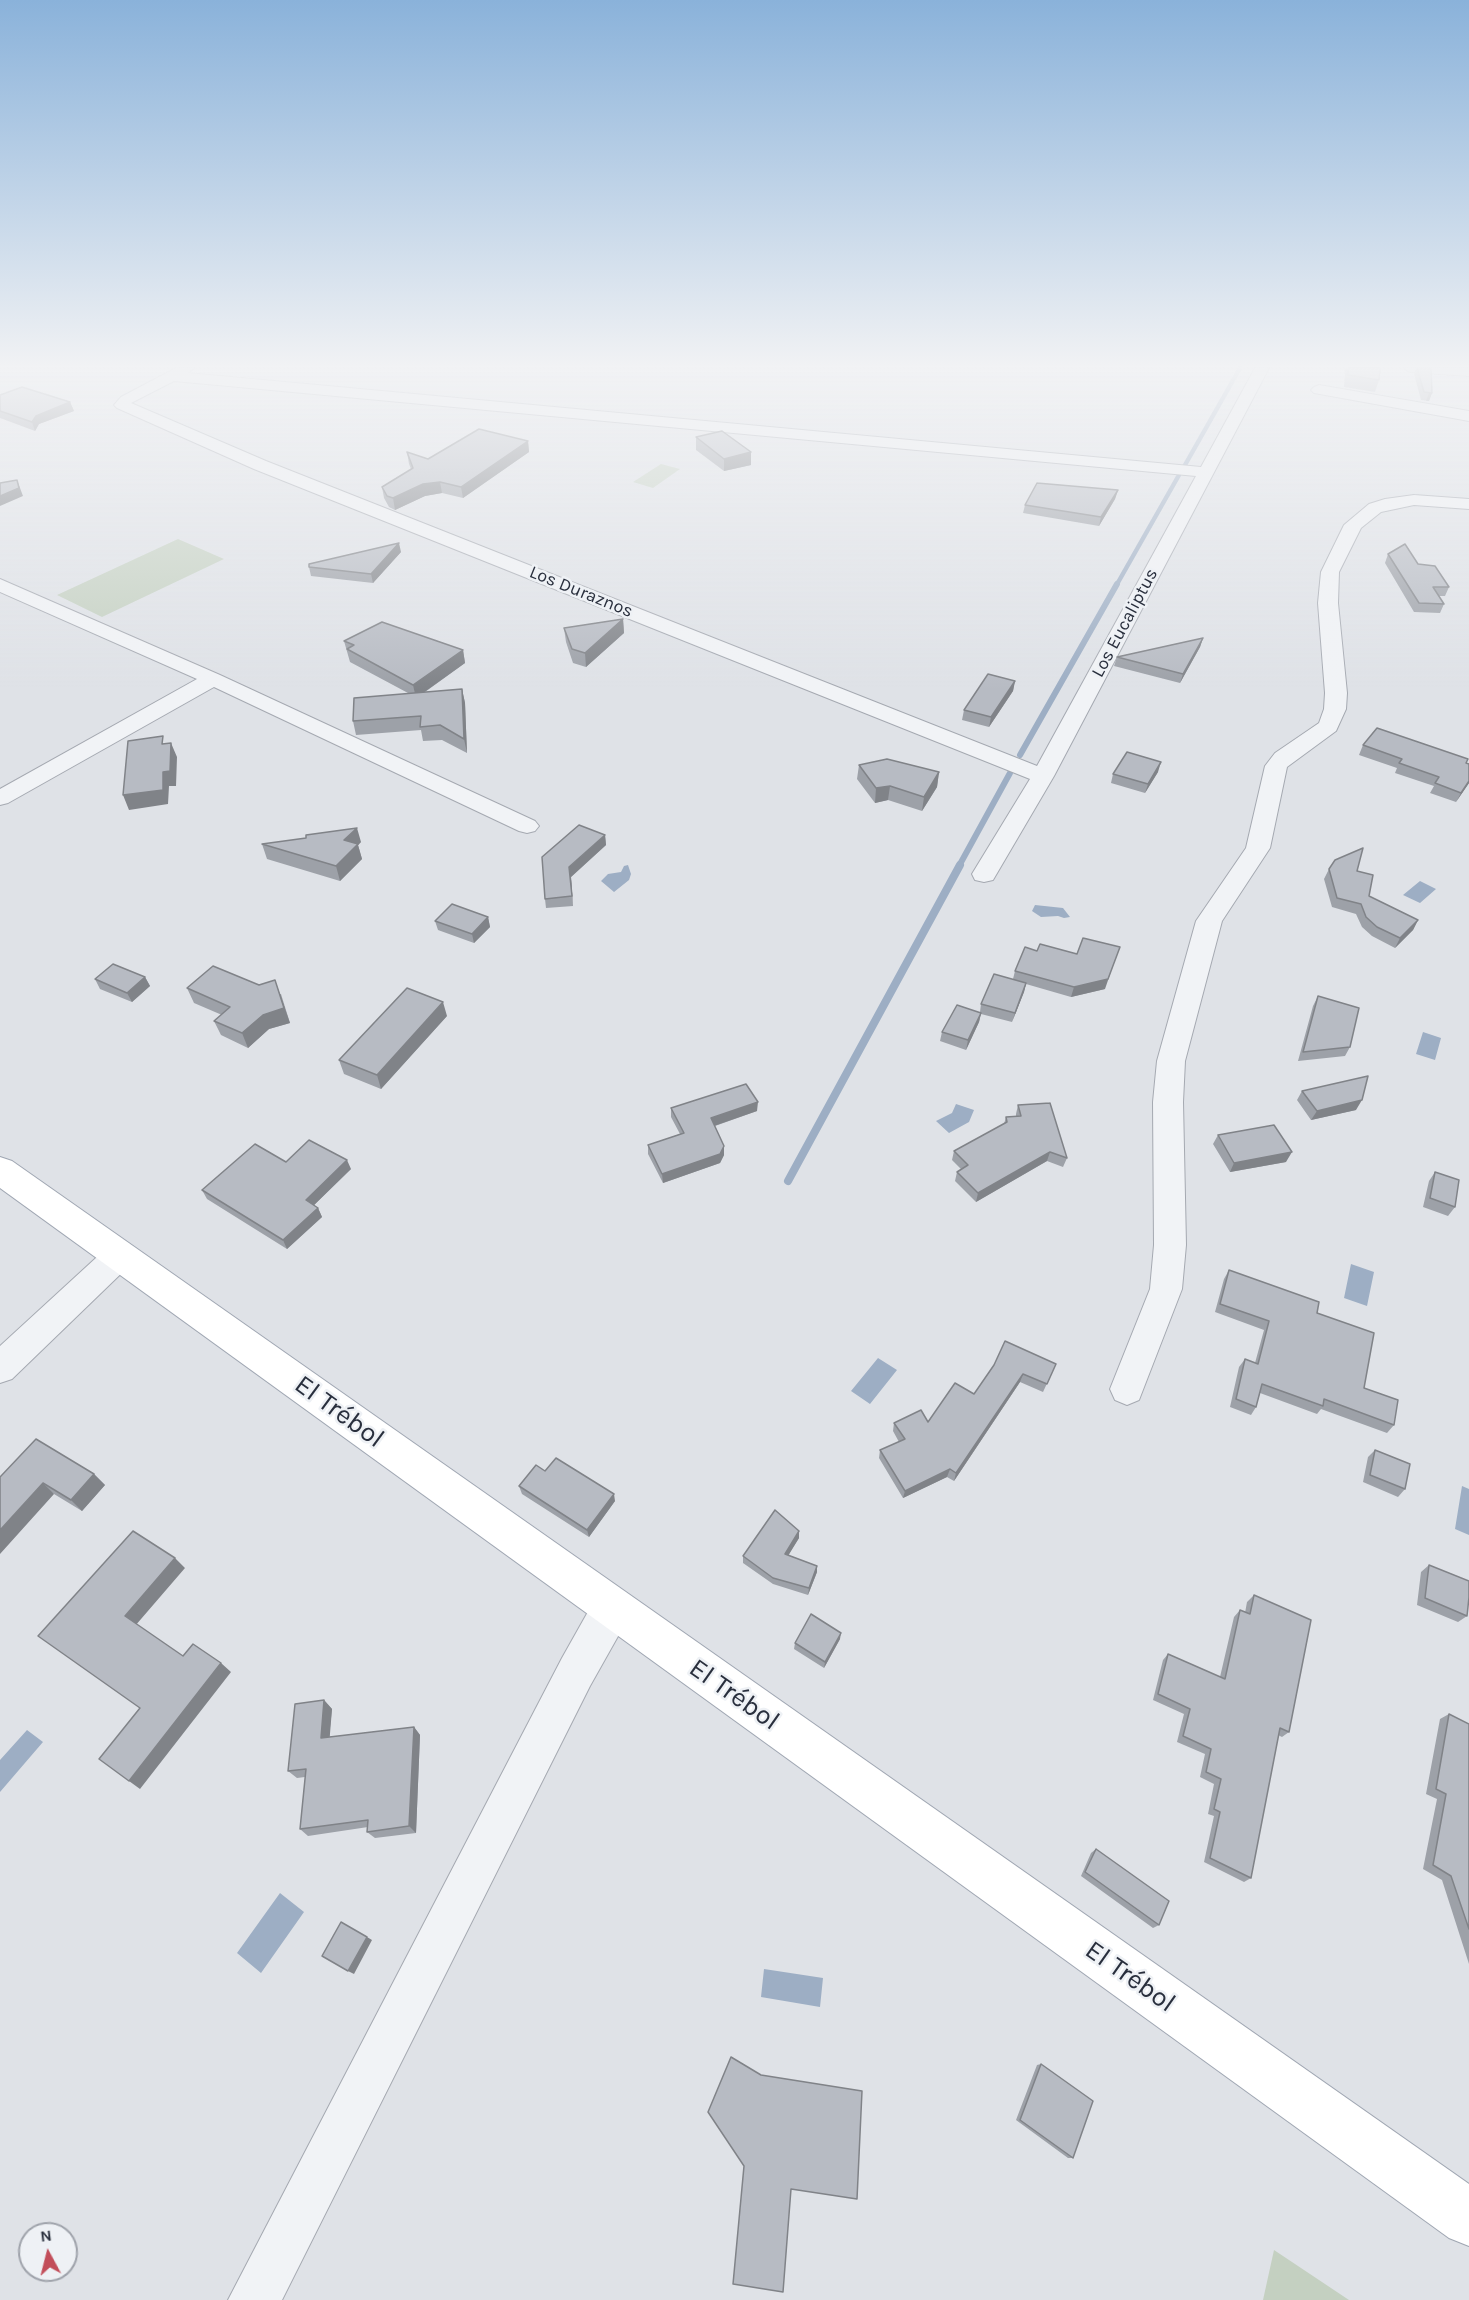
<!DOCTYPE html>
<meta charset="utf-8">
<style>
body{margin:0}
#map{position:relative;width:1469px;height:2300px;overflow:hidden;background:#dfe2e7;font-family:Karla,sans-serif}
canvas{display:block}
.north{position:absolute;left:18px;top:2222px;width:60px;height:60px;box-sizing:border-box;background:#eef1f5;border:2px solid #9fa3ab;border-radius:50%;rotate:353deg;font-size:16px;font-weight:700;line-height:24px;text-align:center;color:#292f3d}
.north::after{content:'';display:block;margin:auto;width:21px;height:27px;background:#c24e5a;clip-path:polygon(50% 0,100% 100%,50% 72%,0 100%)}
</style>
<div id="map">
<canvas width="1469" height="2300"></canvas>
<div class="north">N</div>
</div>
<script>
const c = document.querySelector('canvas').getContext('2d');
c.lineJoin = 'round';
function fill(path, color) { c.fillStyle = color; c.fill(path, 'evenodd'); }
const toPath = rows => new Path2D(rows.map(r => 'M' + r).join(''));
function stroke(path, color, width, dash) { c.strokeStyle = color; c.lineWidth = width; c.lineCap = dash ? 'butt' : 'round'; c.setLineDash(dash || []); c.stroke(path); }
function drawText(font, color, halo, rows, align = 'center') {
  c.font = font + ' Karla,sans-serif'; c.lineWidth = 5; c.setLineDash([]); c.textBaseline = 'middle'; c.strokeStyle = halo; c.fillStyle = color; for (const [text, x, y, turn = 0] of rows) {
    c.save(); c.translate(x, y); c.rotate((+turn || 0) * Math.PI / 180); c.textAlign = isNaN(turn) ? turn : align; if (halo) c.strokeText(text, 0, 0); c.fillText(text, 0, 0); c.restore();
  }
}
fill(toPath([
 [661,464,680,469,653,488,633,482],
 [178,539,224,559,102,617,57,595],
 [1274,2250,1349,2300,1263,2300]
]), '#c4d0c1');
fill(toPath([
 [628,865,631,874,629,880,614,892,601,881,608,874,621,872,624,866],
 [1420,881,1436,889,1420,903,1403,895],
 [1035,905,1063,908,1070,917,1064,918,1058,916,1041,917,1032,911],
 [1423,1032,1441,1038,1435,1060,1416,1054],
 [956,1104,974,1110,969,1122,949,1133,936,1121,952,1113],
 [1351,1264,1374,1272,1367,1306,1344,1298],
 [878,1358,897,1370,870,1404,851,1391],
 [1462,1486,1469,1489,1469,1535,1455,1529],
 [27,1730,43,1742,0,1792,0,1760],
 [280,1893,304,1912,261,1973,237,1953],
 [764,1969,823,1978,820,2007,761,1997]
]), '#9daec4');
stroke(toPath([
 [1185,465,1240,368],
 [1116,586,1179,475]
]), '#9daec4', 4.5);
stroke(toPath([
 [1020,755,1117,584],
 [959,866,1010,773]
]), '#9daec4', 6);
stroke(toPath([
 [788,1181,960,865]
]), '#9daec4', 8);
const minor = toPath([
 [176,368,194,368,188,373,1201,467,1255,368,1269,368,1054,776,993,880,984,882,975,880,972,874,1030,779,254,469,117,408,114,405,121,397,176,368],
 [174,381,1196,476,1037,766,266,461,131,403,174,381],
 [1403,368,1469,368,1469,376,1410,372,1403,368],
 [1319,385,1469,411,1469,421,1314,393,1311,390,1314,387,1319,385],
 [1414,495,1469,499,1469,509,1414,505,1381,512,1361,528,1339,572,1338,603,1347,693,1346,709,1336,731,1287,767,1270,848,1222,921,1185,1061,1183,1102,1186,1245,1182,1289,1139,1400,1127,1405,1115,1400,1110,1389,1150,1289,1154,1245,1153,1102,1157,1061,1196,921,1246,848,1265,766,1275,753,1319,723,1324,709,1325,693,1318,603,1321,572,1344,525,1369,504,1385,499,1414,495],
 [0,579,220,675,535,821,539,826,535,831,527,833,519,831,214,687,8,803,0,805,0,789,197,679,0,592,0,579],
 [120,1242,131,1246,136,1255,131,1264,12,1379,0,1383,0,1346,109,1246,120,1242],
 [612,1588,626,1594,632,1608,626,1622,590,1686,282,2300,228,2300,562,1658,598,1594,612,1588]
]);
const major = toPath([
 [0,1157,12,1161,1469,2184,1469,2246,1449,2238,0,1188,0,1157]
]);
stroke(minor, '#a5a9b1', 2);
stroke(major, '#9fa6b2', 2);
fill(minor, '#f1f3f6');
fill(major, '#fff');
fill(toPath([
 [1345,368,1380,368,1379,380,1375,392,1344,387],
 [1416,368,1431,368,1432,393,1429,401,1421,400,1414,374],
 [0,395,70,402,74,411,39,424,35,431,0,418],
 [696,437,751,452,751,465,724,471,696,450],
 [528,441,529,452,463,498,442,493,425,496,395,510,389,507,384,498,382,487,411,469,409,464,407,452,428,459],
 [1118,490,1115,499,1099,526,1023,513,1025,505],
 [401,552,373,583,311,576,309,567],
 [1388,554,1418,564,1449,587,1445,596,1439,596,1444,604,1440,613,1414,612,1385,563],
 [623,619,624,633,586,667,573,663,566,642,564,628],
 [1203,638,1200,647,1180,683,1114,666,1117,657],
 [344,641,463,650,465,663,425,692,462,689,465,703,467,753,442,740,423,741,421,730,356,735,353,721,408,693,350,662],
 [1015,681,1013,691,989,727,962,720,964,710],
 [1363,745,1466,763,1469,783,1456,802,1430,793,1434,786,1395,773,1397,768,1359,755],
 [859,765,939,772,937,787,922,811,888,800,875,803,857,779],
 [1158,772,1145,793,1111,783,1113,774],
 [605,835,606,845,571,877,573,906,546,908,545,899],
 [361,842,358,845,362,859,340,881,267,859,262,844],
 [1329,869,1357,871,1369,896,1418,920,1413,930,1395,948,1372,936,1362,927,1356,914,1332,907,1324,879],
 [488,917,490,927,474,943,438,930,435,921],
 [1015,971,1105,989,1071,997,1026,984,1024,992,1012,1022,981,1014,979,1022,966,1050,940,1041,942,1032,980,1012,981,1004,1013,979],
 [145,977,150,986,132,1002,100,989,95,979],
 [187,988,281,994,290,1023,269,1029,248,1048,221,1035,214,1021,222,1015,194,1003],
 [1318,996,1350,1047,1345,1056,1298,1061,1313,1006],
 [447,1016,381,1089,344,1074,339,1060],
 [1302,1091,1356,1110,1311,1120,1297,1100],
 [1018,1105,1067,1158,1063,1167,1047,1161,976,1202,955,1181,957,1172,961,1169,952,1160,954,1151,1004,1124,1006,1117,1016,1116,1016,1114],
 [671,1108,757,1111,715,1126,724,1146,724,1155,720,1163,663,1183,648,1154,648,1145,680,1134,671,1117],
 [1218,1135,1286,1162,1230,1172,1213,1144],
 [286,1162,351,1169,314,1205,318,1208,322,1217,287,1249,207,1199,202,1190],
 [1435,1172,1455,1207,1448,1216,1423,1207,1429,1181],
 [1229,1270,1317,1313,1364,1388,1394,1425,1387,1433,1321,1409,1317,1414,1260,1393,1256,1407,1251,1415,1230,1407,1239,1367,1245,1359,1255,1363,1264,1330,1215,1312,1224,1279],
 [1056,1364,1043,1392,1020,1382,954,1481,947,1477,903,1498,879,1458,880,1450,899,1442,893,1431,894,1423,928,1422,974,1394,994,1365],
 [1375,1450,1405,1489,1398,1497,1363,1482,1368,1457],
 [545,1471,615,1501,589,1537,522,1494,519,1486],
 [94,1474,105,1485,82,1511,54,1494,0,1477],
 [799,1531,799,1538,788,1555,817,1566,817,1572,808,1595,773,1584,743,1563,743,1556],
 [1429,1565,1467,1616,1458,1622,1417,1605,1421,1572],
 [1254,1595,1289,1732,1282,1737,1278,1735,1251,1878,1244,1882,1204,1862,1214,1816,1208,1814,1214,1784,1200,1777,1205,1754,1177,1742,1184,1714,1153,1700,1163,1660,1168,1654,1220,1677,1234,1617,1240,1610,1245,1613,1247,1602],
 [840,1639,824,1668,794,1649,795,1643],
 [324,1700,332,1709,329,1737,414,1727,420,1735,416,1833,375,1838,367,1832,368,1827,308,1836,300,1829,305,1777,297,1778,288,1771],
 [1449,1714,1469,1724,1469,1964,1442,1880,1423,1869,1437,1799,1426,1794,1440,1719],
 [1096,1849,1159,1925,1153,1928,1081,1876,1091,1853],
 [1041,2064,1073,2158,1068,2158,1016,2120,1037,2065]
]), '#9da1a8');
fill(toPath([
 [1429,393,1432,393,1429,401,1426,401],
 [70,402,74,411,39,424,35,431,32,422,36,416],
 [528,441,529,452,463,498,461,487],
 [751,452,751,465,724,471,724,459],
 [17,480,23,496,0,506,0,496],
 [440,482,442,493,425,496,395,510,393,498,423,484],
 [1118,490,1115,499,1099,526,1101,517],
 [399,543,401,552,373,583,371,574],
 [623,619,624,633,586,667,585,653],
 [1203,638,1200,647,1180,683,1183,674],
 [463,650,465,663,416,698,413,685],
 [1015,681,1013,691,989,727,991,717],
 [462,689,465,703,467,753,464,739],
 [171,743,177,757,176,786,169,786,168,804,129,810,123,795,163,772],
 [1161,762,1158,772,1145,793,1148,784],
 [939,772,937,787,922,811,924,797],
 [1469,781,1469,783,1456,802,1461,793],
 [890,786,888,800,875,803,876,788],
 [357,828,361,842,358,845,362,859,340,881,336,866,344,840],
 [605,835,606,845,571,877,573,906,569,867],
 [488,917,490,927,474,943,472,934],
 [1418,920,1413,930,1395,948,1400,938],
 [1116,957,1105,989,1071,997,1074,987],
 [145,977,150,986,132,1002,127,993],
 [275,980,290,1023,269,1029,248,1048,242,1033],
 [1026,983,1024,992,1012,1022,1015,1013],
 [443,1002,447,1016,381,1089,377,1075],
 [981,1013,979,1022,966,1050,968,1040],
 [1362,1100,1356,1110,1311,1120,1317,1111],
 [758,1102,757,1111,711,1127,711,1118],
 [724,1146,724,1155,720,1163,663,1183,662,1174],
 [1050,1152,1047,1161,976,1202,978,1193],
 [1292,1152,1286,1162,1230,1172,1234,1163],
 [347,1160,351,1169,310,1209,306,1200],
 [318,1208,322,1217,287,1249,283,1240],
 [1023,1374,1020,1382,954,1481,956,1473],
 [950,1469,947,1477,903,1498,905,1491],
 [94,1474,105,1485,82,1511,71,1500],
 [43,1483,54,1494,0,1554,0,1530],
 [614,1494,615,1501,589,1537,587,1530],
 [799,1531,799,1538,785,1561,785,1554],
 [175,1558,185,1568,135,1626,125,1616],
 [817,1566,817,1572,808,1595,809,1588],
 [841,1633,840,1639,824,1668,825,1662],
 [221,1663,231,1672,140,1789,129,1781],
 [324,1700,332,1709,329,1746,321,1738],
 [414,1727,420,1735,416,1833,409,1826],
 [367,1937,372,1940,354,1974,348,1971]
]), '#808388');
const building = toPath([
 [1348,368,1380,368,1379,380,1348,375,1348,368],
 [1417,368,1431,368,1432,393,1424,392,1417,368],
 [22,387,70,402,36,416,32,422,0,411,0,395,22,387],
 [479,429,528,441,461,487,440,482,423,484,393,498,387,496,382,487,413,468,407,452,428,459,479,429],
 [722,431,751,452,724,459,696,437,722,431],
 [17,480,19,488,0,496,0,483,17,480],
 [1037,483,1118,490,1101,517,1025,505,1037,483],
 [399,543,371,574,309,567,309,564,399,543],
 [1405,544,1418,564,1435,566,1449,587,1433,587,1444,604,1419,603,1388,554,1405,544],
 [623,619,585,653,572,649,564,628,623,619],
 [382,622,463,650,413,685,347,649,354,645,344,641,382,622],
 [1203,638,1183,674,1117,657,1203,638],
 [988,674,1015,681,991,717,964,710,988,674],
 [462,689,464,739,440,725,420,727,421,716,353,721,354,698,462,689],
 [1377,728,1468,759,1466,763,1469,764,1469,781,1461,793,1435,783,1439,777,1399,763,1402,759,1363,745,1377,728],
 [163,736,162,744,171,743,170,771,163,772,163,790,123,795,128,741,163,736],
 [1127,752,1161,762,1148,784,1113,774,1127,752],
 [887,759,939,772,924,797,890,786,876,788,859,765,887,759],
 [579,825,605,835,569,867,572,896,545,899,542,857,579,825],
 [357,828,344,840,358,844,336,866,262,844,306,838,306,835,357,828],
 [1363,848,1357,871,1373,875,1369,896,1418,920,1400,938,1377,927,1366,917,1361,904,1337,898,1329,869,1335,860,1363,848],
 [452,904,488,917,472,934,435,921,452,904],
 [1083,938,1120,947,1108,979,1074,987,1015,971,1025,947,1037,951,1040,944,1077,954,1083,938],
 [113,964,145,977,127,993,95,979,113,964],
 [213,966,259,985,275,980,284,1008,263,1015,242,1033,214,1021,230,1007,187,988,213,966],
 [994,974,1026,983,1015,1013,981,1004,994,974],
 [407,988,443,1002,377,1075,339,1060,407,988],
 [1318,996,1359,1008,1350,1047,1303,1052,1318,996],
 [957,1005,981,1013,968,1040,942,1032,957,1005],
 [1368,1076,1362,1100,1317,1111,1302,1091,1368,1076],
 [746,1084,758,1102,711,1118,724,1146,720,1154,662,1174,648,1145,684,1133,671,1108,746,1084],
 [1050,1103,1067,1158,1050,1152,978,1193,957,1172,968,1165,954,1151,1007,1122,1006,1117,1021,1116,1018,1105,1050,1103],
 [1274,1125,1292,1152,1234,1163,1218,1135,1274,1125],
 [309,1140,347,1160,306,1200,318,1208,283,1240,202,1190,255,1144,286,1162,309,1140],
 [1435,1172,1459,1180,1455,1207,1430,1198,1435,1172],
 [1229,1270,1319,1302,1317,1313,1374,1333,1364,1388,1398,1400,1394,1425,1324,1399,1323,1406,1262,1384,1256,1407,1236,1399,1245,1359,1258,1364,1269,1321,1220,1304,1229,1270],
 [1005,1341,1056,1364,1047,1384,1023,1374,956,1473,950,1469,905,1491,880,1450,905,1439,894,1423,921,1410,928,1422,955,1383,974,1394,994,1365,1005,1341],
 [36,1439,94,1474,71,1500,43,1483,0,1530,0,1477,36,1439],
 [1375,1450,1410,1464,1405,1489,1370,1475,1375,1450],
 [556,1458,614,1494,587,1530,519,1486,536,1465,545,1471,556,1458],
 [775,1510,799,1531,785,1554,817,1566,809,1588,773,1578,743,1556,775,1510],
 [133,1531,175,1558,125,1616,183,1656,193,1644,221,1663,129,1781,99,1759,140,1708,38,1636,133,1531],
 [1429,1565,1469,1581,1469,1597,1467,1616,1425,1598,1429,1565],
 [1254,1595,1311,1620,1289,1732,1280,1728,1251,1878,1210,1858,1220,1812,1214,1809,1221,1779,1206,1772,1211,1749,1183,1736,1190,1709,1158,1694,1168,1654,1225,1679,1240,1610,1250,1614,1254,1595],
 [811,1614,841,1633,825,1662,795,1643,811,1614],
 [324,1700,321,1738,414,1727,409,1826,367,1832,368,1820,300,1829,306,1769,288,1771,295,1704,324,1700],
 [1449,1714,1469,1724,1469,1929,1451,1876,1433,1865,1446,1794,1436,1789,1449,1714],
 [1096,1849,1169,1901,1159,1925,1085,1872,1096,1849],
 [341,1922,367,1937,348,1971,322,1956,341,1922],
 [731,2057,761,2075,862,2091,857,2199,791,2189,783,2292,733,2284,744,2166,708,2112,731,2057],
 [1041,2064,1093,2101,1073,2158,1020,2120,1041,2064]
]);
fill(building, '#b7bbc3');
stroke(building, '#808388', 1.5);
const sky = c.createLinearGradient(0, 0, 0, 690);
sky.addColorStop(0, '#8ab2da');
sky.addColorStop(0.53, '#f1f2f4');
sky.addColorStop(1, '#f1f2f400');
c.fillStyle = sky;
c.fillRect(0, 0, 1469, 690);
drawText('18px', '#292f3d', '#eef1f5', [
 ["Los Duraznos",581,592,22],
 ["Los Eucaliptus",1125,623,-62]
]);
drawText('27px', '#292f3d', '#eef1f5', [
 ["El Trébol",339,1412,36],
 ["El Trébol",734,1695,35],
 ["El Trébol",1130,1977,35]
]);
</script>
